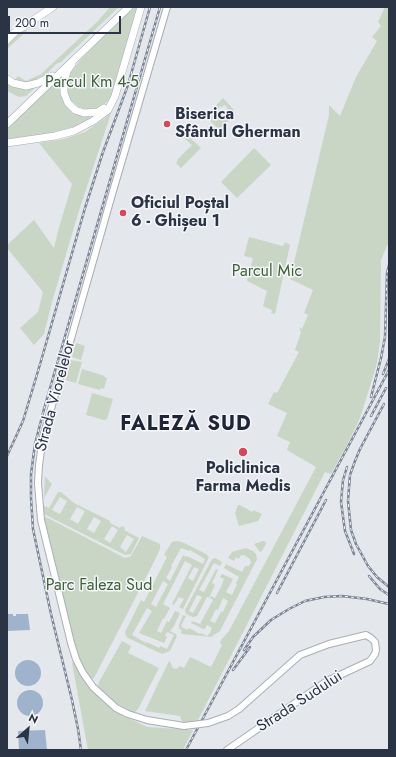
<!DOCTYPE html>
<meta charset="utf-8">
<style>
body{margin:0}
#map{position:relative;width:396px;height:757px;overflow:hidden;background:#e4e7ec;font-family:Jost,sans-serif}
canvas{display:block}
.frame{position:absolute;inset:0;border:8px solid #2b3445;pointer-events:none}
.north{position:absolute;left:8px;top:709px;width:40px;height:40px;-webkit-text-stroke:3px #f4f6f9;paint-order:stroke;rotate:27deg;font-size:11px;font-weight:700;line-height:16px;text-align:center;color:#2b3445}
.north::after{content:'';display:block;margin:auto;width:14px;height:18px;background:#2b3445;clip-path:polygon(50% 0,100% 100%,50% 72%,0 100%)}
.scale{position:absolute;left:8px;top:16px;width:113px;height:18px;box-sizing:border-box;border:2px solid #2b3445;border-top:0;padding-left:5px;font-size:12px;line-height:14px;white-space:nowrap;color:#2b3445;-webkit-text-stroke:3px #f4f6f9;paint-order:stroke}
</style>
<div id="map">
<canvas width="396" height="757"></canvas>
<div class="frame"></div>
<div class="north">N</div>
<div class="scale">200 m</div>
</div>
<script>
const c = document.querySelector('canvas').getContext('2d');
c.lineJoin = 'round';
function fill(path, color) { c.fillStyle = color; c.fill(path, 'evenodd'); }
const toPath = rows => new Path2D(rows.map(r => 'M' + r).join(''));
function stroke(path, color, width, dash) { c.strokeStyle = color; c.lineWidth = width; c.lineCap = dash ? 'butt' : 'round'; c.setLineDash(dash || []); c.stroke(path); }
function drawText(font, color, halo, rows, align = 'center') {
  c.font = font + ' Jost,sans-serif'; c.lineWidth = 3; c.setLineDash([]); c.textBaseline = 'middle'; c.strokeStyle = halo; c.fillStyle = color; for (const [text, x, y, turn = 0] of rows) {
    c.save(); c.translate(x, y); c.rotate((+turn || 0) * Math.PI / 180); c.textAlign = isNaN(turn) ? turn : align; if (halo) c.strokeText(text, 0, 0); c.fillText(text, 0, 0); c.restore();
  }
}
fill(toPath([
 [110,7,119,7,61,62,56,64,45,76,32,82,24,83,14,81,18,76,26,81,41,74,98,21],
 [134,7,138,7,115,89,111,98,100,108,88,110,79,107,69,99,66,88,71,72,82,58],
 [385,7,389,7,389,241,381,260,380,340,377,363,371,383,360,418,347,445,331,474,325,472,197,722,183,724,180,716,145,711,169,661,171,663,172,666,173,668,176,669,180,666,184,668,190,657,211,667,222,645,220,643,221,640,229,631,316,467,287,450,290,442,277,436,287,413,268,404,274,392,277,393,299,352,295,350,301,332,299,327,302,329,308,315,304,313,313,290,290,279,329,115,329,105,340,116,356,77,377,41,372,37,381,26,378,22],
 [27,30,27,31,7,49,8,44,21,31],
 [64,72,63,98,91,118,78,126,60,133,7,141,7,127],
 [7,83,35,86,36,87,26,96,19,97,7,91],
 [223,98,234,110,232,112,234,115,219,130,206,116],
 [225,105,228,109,219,117,214,113,221,106,222,107],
 [112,110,78,214,52,302,44,334,34,345,20,328,38,312,43,292,7,248,7,245,34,220,54,248,58,231,72,184,39,143,64,139,85,132,105,118],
 [187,135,201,148,181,168,176,163,178,161,177,160,192,145,184,138],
 [254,148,271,165,237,198,221,182],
 [249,237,283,246,285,242,290,245,275,314,271,313,272,310,263,306,267,291,247,281,253,258,244,256],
 [76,343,85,346,81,360,72,357],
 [71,360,82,362,76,383,66,380],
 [82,369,105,376,104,377,107,378,104,389,101,388,100,390,78,384],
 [92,393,113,399,107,419,104,420,86,415],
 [45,476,52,484,44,498],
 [58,492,61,492,74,503,110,521,110,523,120,528,122,526,125,528,124,530,139,538,131,554,125,555,44,514,43,507,44,506,49,508],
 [60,497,67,501,60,514,52,510],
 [77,507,85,511,78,524,70,519],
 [94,517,101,521,94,533,87,529],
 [112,526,118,530,110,543,104,539],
 [127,535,134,539,126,552,120,547],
 [238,505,240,505,252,512,253,510,262,514,258,521,239,526,235,513],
 [44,516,125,558,131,556,142,536,160,544,160,549,157,556,94,678,91,679,85,671,78,658],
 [176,541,182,542,206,554,209,557,183,609,179,607,184,599,179,597,174,605,172,604,192,565,185,561,163,604,170,608,164,619,163,618,157,631,161,633,167,621,169,622,175,611,180,613,174,626,170,631,176,634,177,636,170,651,162,654,128,638,126,636,125,632,141,600,144,602,167,557,164,555,170,545,172,542],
 [181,548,189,551,190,550,205,559,203,564,187,556,186,557,183,555,170,581,166,578,172,567,171,566],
 [194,567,199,569,193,581,188,578],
 [163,581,168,584,156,607,151,604],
 [147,608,152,611,139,633,164,643,167,637,165,636,167,632,174,635,167,649,160,646,159,648,147,642,146,643,132,635],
 [263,541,266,542,266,544,262,551,260,552,254,544],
 [246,548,253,551,256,554,257,559,220,631,211,637,182,634,181,633,182,630,179,629,179,625,183,615,186,616,181,626,183,628,188,630,189,628,200,634,201,633,207,636,210,633,212,628,207,625,205,629,203,629,191,623,192,621,200,624,213,600,210,598,211,596,215,598,221,587,224,579,220,577,222,574,233,579,226,592,232,595,237,584,236,583,239,577,224,568,226,564,242,572,245,566,249,566,251,562,250,559,244,555,240,556,239,559,236,557,234,561,228,558,232,552],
 [223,598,228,601,223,612,221,612,215,623,210,621,216,609,218,610],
 [215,558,222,562,220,566,214,563,199,590,204,592,216,569,218,570,212,583,215,585,209,598,207,597,197,616,193,617,186,614,185,610,212,559],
 [197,595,202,597,193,613,189,611],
 [122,641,131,646,128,653,159,668,138,709,135,712,130,712,111,700,101,690,98,686,99,682],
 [75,662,83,679,91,690,120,714,147,727,193,730,183,750,88,750,72,663]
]), '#c9d6c5');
fill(toPath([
 [7,614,13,614,13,616,16,616,16,614,28,614,30,630,7,631],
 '15 673a13 13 0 1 1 26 0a13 13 0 1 1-26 0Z',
 '17 703a13 13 0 1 1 26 0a13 13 0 1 1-26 0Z',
 [45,730,47,750,19,750,18,731]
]), '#9fb4cc');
const secondary = toPath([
 [167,7,113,191,43,437,39,465,38,483,41,520,56,581,71,643,76,659,83,673,93,687,116,708,128,714,147,720,184,726],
 [227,750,327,681,370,661,375,654,376,650,375,642,371,638,366,635,329,644,300,655,239,709]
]);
const primary = toPath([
 [7,40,15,32,53,7],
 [72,64,67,71,64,83,64,93,68,103,75,110,84,113,98,112,104,108],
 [7,79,13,83,26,86,38,83,52,76],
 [7,124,129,7],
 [7,143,55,136,74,131,93,121,108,110,115,96,141,7]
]);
stroke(secondary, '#a9aeb7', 8);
stroke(primary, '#a3abb8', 8);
stroke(secondary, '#fff', 6);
stroke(primary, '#fff', 7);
const rail = toPath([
 [383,374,389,359],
 [371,397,381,358,385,337,387,273,389,265],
 [384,404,360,449,355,461,350,475,348,501,351,530,356,544,368,566,377,577,389,587],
 [371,416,386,388],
 [7,456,23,421,41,361,85,208,103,152,128,85,150,7],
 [347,467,343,480,341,502,345,531,354,554],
 [369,576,380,589,389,595],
 [277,593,326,500],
 [244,650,253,637,271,620,289,609,305,601,324,597,342,596,367,599,389,604],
 [233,670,250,647],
 [81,750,78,729,72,700,51,614,33,529,31,498,31,474,35,444,44,409,160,7],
 [186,750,389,370]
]);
stroke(rail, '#7d8696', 2.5);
stroke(rail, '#f4f6f9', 1, [3]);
const secondaryBridge = toPath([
 [184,726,208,723,228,716,239,709]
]);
stroke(secondaryBridge, '#a9aeb7', 8, []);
stroke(secondaryBridge, '#fff', 6);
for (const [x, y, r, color] of [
 [167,124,4,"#d1495b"],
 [123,213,4,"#d1495b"],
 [243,452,5,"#d1495b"]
]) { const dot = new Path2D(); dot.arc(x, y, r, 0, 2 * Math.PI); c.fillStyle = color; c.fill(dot); stroke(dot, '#f4f6f9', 1.5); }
drawText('16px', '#3f6138', '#f4f6f9', [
 ["Parcul Km 4-5",92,83],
 ["Parcul Mic",267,272],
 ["Parc Faleza Sud",99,586]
]);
drawText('bold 16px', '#2b3445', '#f4f6f9', [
 ["Biserica",175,115],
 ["Sfântul Gherman",175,133],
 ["Oficiul Poștal",131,204],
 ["6 - Ghișeu 1",131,222],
 ["Policlinica",243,469,"center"],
 ["Farma Medis",243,487,"center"]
], 'left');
drawText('16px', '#2b3445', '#f4f6f9', [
 ["Strada Viorelelor",56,396,-75],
 ["Strada Sudului",300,702,-33]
]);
c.letterSpacing = '1px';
drawText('bold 20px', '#1d2536', '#f4f6f9', [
 ["FALEZĂ SUD",186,425]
]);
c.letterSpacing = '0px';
</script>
